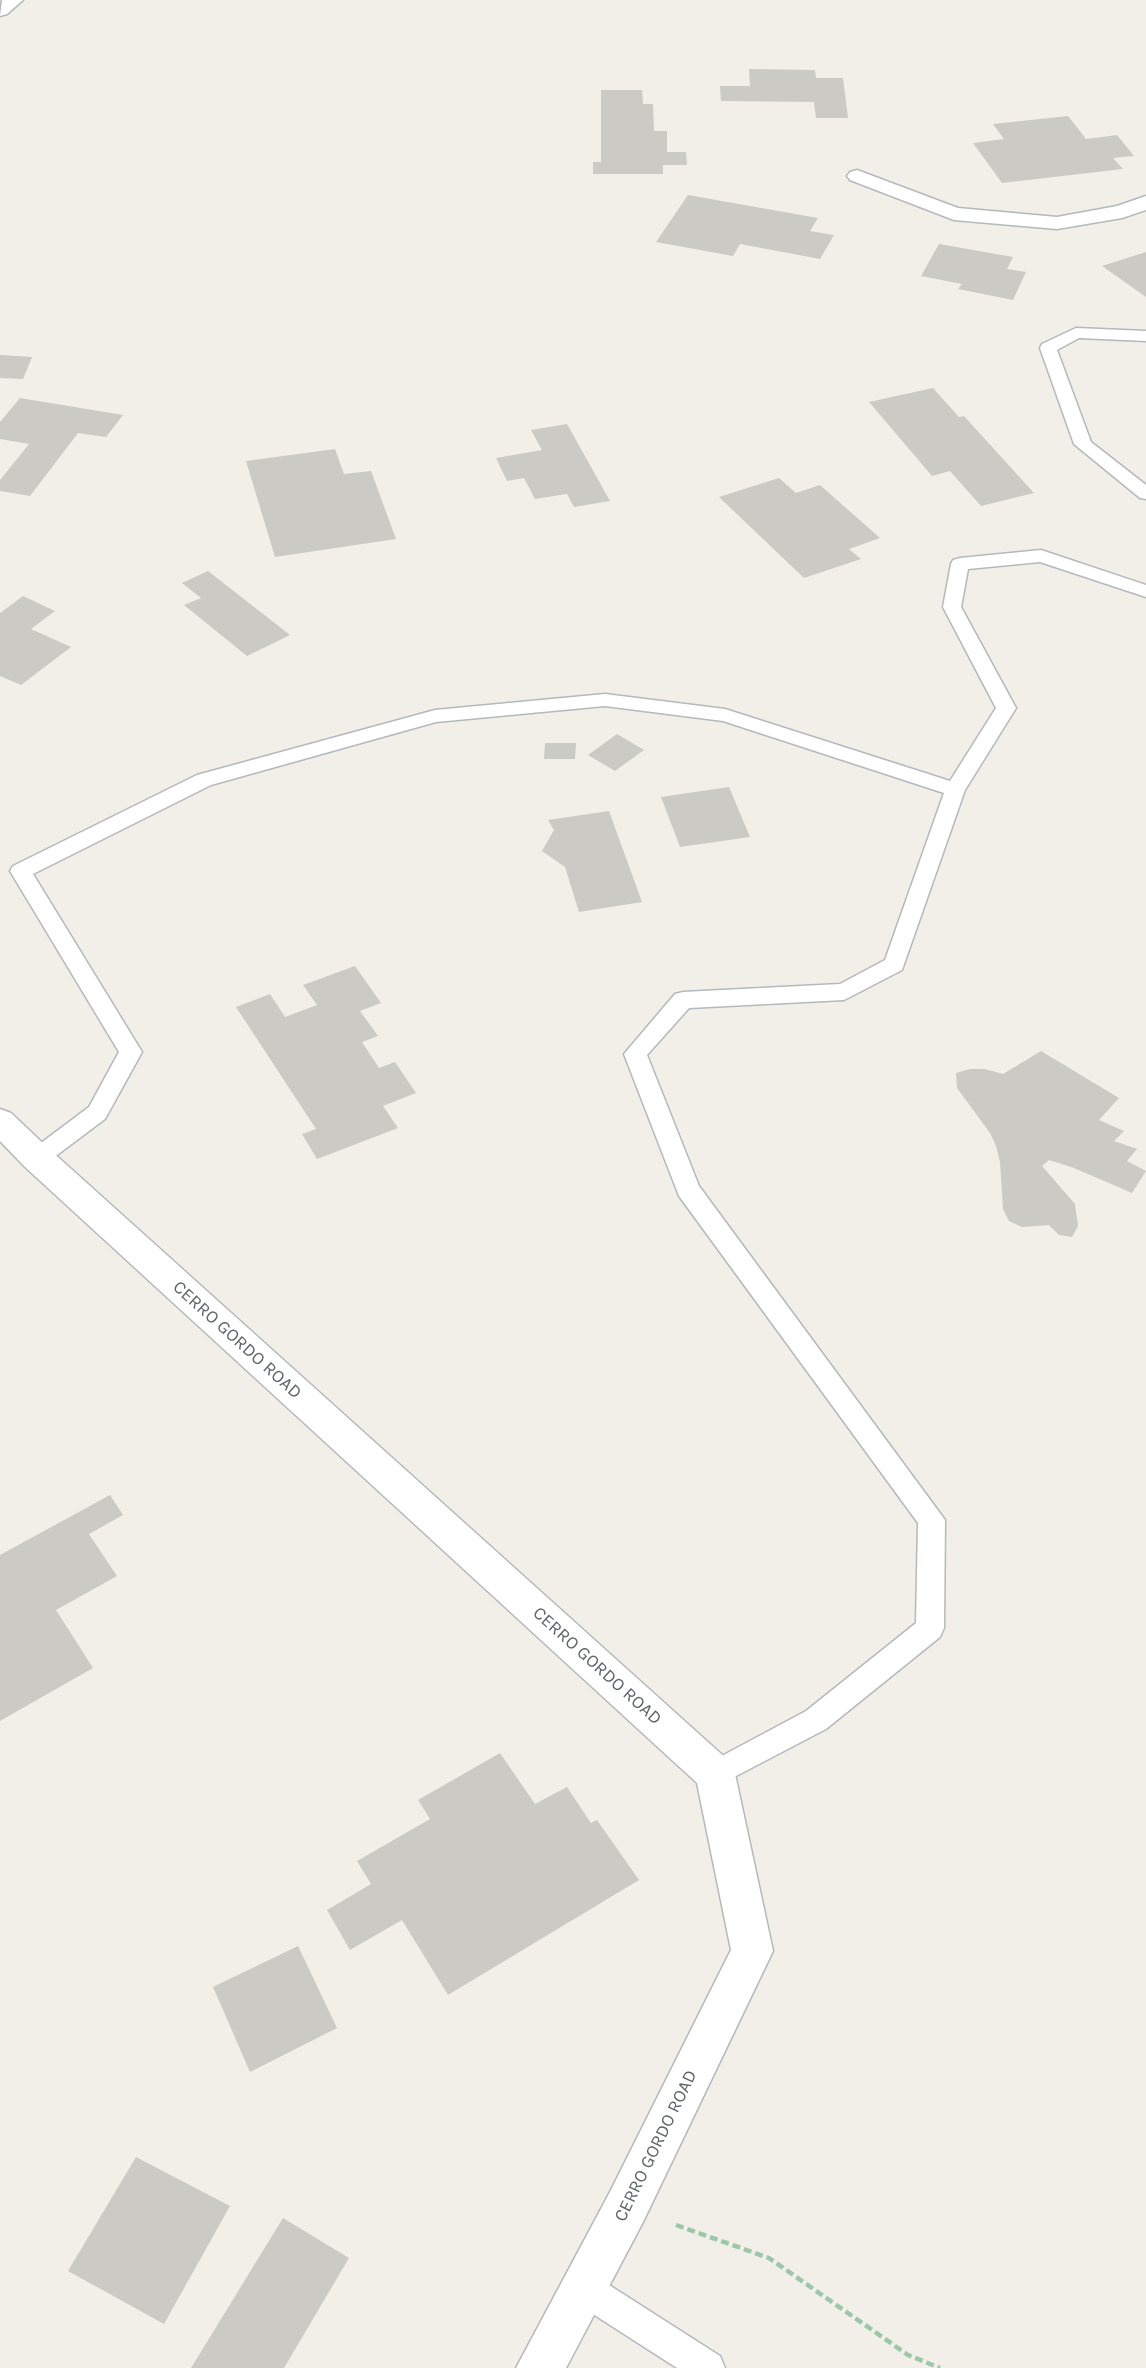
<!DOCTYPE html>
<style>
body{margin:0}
canvas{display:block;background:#f1efe8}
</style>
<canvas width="1146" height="2368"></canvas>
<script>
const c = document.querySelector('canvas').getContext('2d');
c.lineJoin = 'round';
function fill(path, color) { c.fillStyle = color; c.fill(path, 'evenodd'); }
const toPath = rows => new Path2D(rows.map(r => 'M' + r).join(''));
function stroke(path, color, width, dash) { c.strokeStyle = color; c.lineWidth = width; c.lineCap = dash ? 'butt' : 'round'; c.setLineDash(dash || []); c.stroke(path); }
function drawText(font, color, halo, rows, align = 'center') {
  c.font = font + ' Karla,sans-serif'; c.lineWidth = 4.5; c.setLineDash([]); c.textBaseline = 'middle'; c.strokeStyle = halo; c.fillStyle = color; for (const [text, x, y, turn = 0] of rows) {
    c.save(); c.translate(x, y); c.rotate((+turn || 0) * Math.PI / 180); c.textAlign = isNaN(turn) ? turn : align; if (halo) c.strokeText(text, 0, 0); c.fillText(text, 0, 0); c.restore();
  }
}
fill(toPath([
 [749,69,815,70,816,78,843,78,848,118,816,118,814,102,721,101,720,86,750,86],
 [601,90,642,90,643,104,653,104,654,131,667,131,667,152,686,152,687,165,663,165,663,174,593,174,593,162,601,162],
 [1068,116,1086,139,1117,135,1134,156,1113,158,1123,169,1002,183,973,143,1004,139,993,124],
 [688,195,818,218,810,231,834,235,820,259,740,244,733,256,656,242],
 [939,244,1013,257,1007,269,1026,272,1013,300,958,289,962,284,921,276],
 [1146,252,1146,297,1102,266],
 [0,355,32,357,23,379,0,378],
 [933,388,959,417,964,416,1034,493,981,506,950,471,932,476,869,402],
 [20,398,123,415,106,437,78,433,30,496,0,491,0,480,29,444,0,439,0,422],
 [567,424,610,501,574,507,567,494,535,499,524,478,507,481,496,458,542,450,531,430],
 [335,449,344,474,371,471,396,539,275,557,246,461],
 [779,478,796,493,820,485,880,538,849,549,861,559,804,578,719,497],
 [208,571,290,635,247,656,184,605,201,598,182,583],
 [23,596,55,611,31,629,71,647,21,685,0,676,0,613],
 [617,734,644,750,615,771,588,755],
 [545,743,576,743,575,759,544,759],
 [729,787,750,837,680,847,661,797],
 [609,811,642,902,579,912,565,867,542,851,554,830,548,820],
 [355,966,381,1003,360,1011,378,1036,362,1042,379,1068,395,1062,416,1093,383,1106,398,1128,317,1159,302,1134,316,1129,236,1007,270,994,285,1017,317,1005,303,985],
 [1041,1051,1119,1098,1099,1120,1124,1131,1114,1141,1137,1149,1127,1161,1146,1171,1132,1193,1074,1168,1049,1160,1042,1166,1075,1204,1078,1226,1072,1237,1059,1235,1049,1225,1022,1227,1009,1221,1003,1209,1000,1162,996,1146,990,1133,957,1088,956,1073,970,1069,985,1069,1003,1074],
 [110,1495,123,1515,89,1534,117,1576,56,1610,93,1668,0,1721,0,1555],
 [500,1753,535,1804,567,1787,591,1823,597,1820,639,1880,448,1995,402,1920,350,1950,327,1910,371,1884,357,1861,430,1819,418,1800],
 [298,1946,337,2028,250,2072,213,1987],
 [136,2157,230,2206,164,2324,68,2271],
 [283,2218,349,2258,284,2368,191,2368]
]), '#cccac5');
const lane = toPath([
 [1076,328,1146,331,1146,341,1079,338,1057,350,1091,442,1146,485,1146,499,1140,498,1074,444,1040,348,1042,344,1076,328],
 [1041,550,1146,585,1146,597,1040,562,968,569,961,607,1016,708,965,790,902,970,844,1000,689,1008,647,1055,699,1186,945,1520,944,1628,940,1637,826,1729,715,1787,705,1783,700,1774,705,1765,806,1711,916,1623,918,1523,679,1196,624,1054,675,994,683,992,840,984,885,960,944,793,723,721,605,706,436,722,211,785,33,874,142,1052,105,1119,45,1164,37,1167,29,1164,25,1158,29,1152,89,1107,119,1052,10,871,13,866,197,775,435,710,605,694,725,709,950,781,996,708,943,607,951,564,953,560,960,558,1041,550],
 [583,2271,595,2276,720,2356,725,2368,677,2368,571,2300,566,2288,571,2276,583,2271]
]);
const street = toPath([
 [2,0,23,0,7,14,0,16,2,0],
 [857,170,958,208,1057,217,1117,206,1146,196,1146,210,1122,218,1057,229,954,220,850,180,847,176,850,172,857,170],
 [0,1109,11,1113,49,1149,729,1761,735,1774,773,1951,643,2222,566,2368,516,2368,611,2190,731,1950,697,1783,25,1167,0,1141,0,1109]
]);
stroke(lane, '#b5b8bc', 3);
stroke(street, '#b5b8bc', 3);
stroke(toPath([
 [676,2225,769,2258,908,2355,940,2368]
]), '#9cc7a9', 4.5, [8, 4]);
fill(lane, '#fff');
fill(street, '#fff');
drawText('18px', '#5f6368', '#fff', [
 ["CERRO GORDO ROAD",237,1340,42],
 ["CERRO GORDO ROAD",597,1666,42],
 ["CERRO GORDO ROAD",656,2146,-64]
]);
</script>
